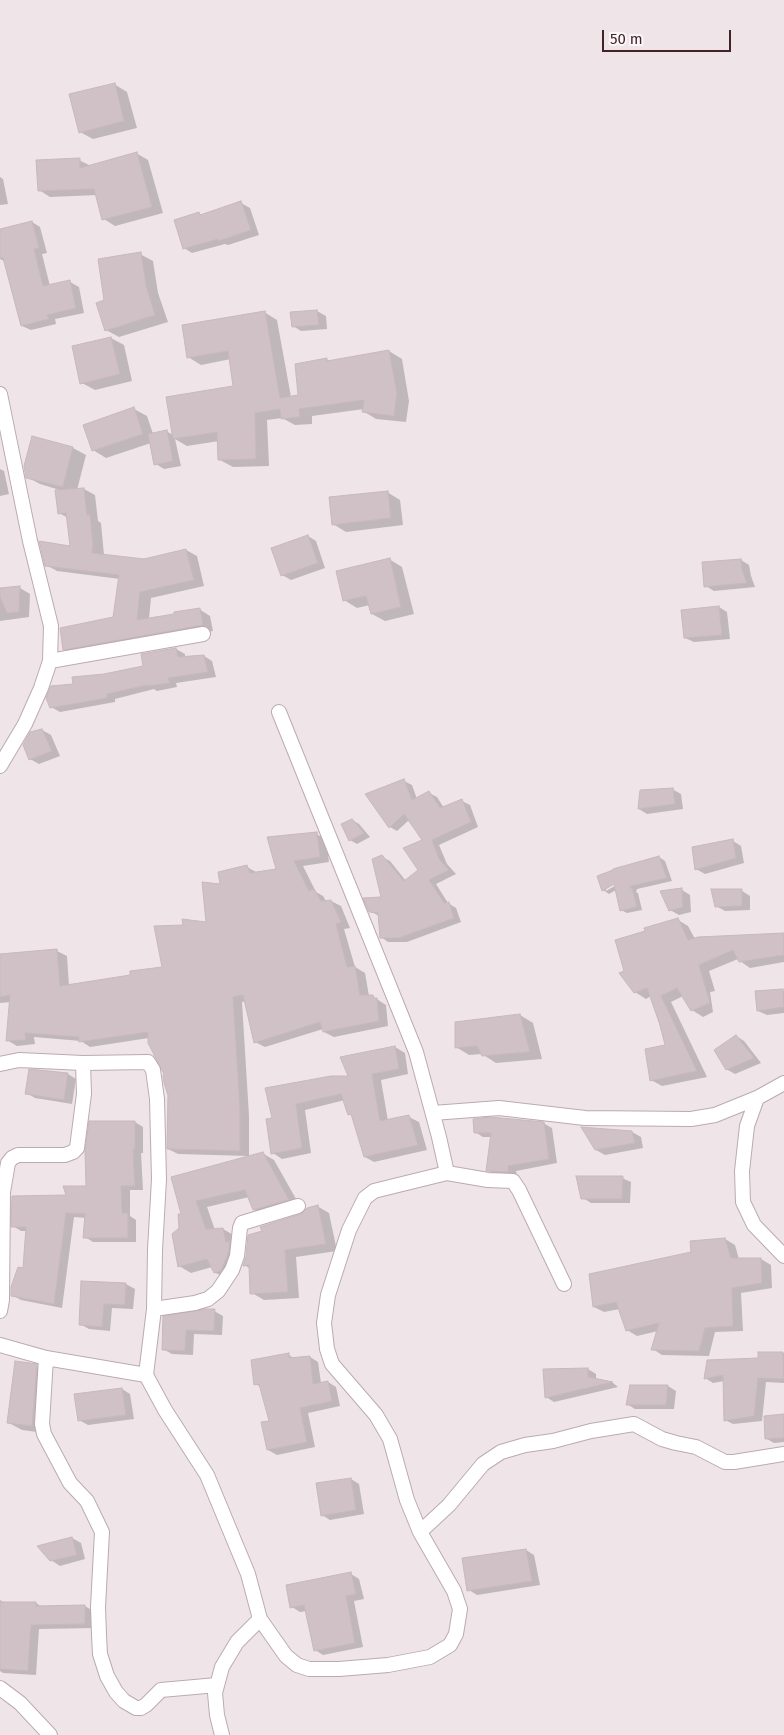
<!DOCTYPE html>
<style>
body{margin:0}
#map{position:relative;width:784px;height:1735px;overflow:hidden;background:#efe5e8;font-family:"Fira Sans",sans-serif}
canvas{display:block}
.scale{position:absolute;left:602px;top:30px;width:129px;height:22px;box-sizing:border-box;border:2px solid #422328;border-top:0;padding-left:6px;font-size:15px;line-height:18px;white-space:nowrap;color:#422328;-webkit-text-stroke:4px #fbf6f8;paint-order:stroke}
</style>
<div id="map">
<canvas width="784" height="1735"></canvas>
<div class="scale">50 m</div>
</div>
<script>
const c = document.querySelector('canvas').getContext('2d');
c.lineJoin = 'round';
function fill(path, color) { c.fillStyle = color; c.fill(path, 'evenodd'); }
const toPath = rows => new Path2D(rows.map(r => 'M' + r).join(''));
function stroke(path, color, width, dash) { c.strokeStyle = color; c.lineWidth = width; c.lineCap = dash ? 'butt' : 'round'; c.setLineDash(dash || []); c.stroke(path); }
fill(toPath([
 [114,84,127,92,137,128,93,139,80,132],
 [136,153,148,160,163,213,115,226,104,219,97,195,50,197,39,190,79,160,91,166],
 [0,177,3,179,8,204,0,205],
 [241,203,250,208,259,235,228,245,225,244,192,253,184,248,199,213,203,216],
 [32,222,40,227,47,253,42,254,50,286,70,282,79,287,84,313,55,319,56,324,31,330,22,326,6,262,0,259,0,231],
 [140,254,153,261,158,293,168,322,119,337,106,330,106,301],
 [317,311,326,316,327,329,301,331,293,326],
 [264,312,277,320,291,397,299,396,326,359,331,362,389,351,402,359,409,401,406,422,376,419,363,411,364,409,312,416,312,424,295,425,282,418,267,420,269,466,233,467,220,460,219,441,187,446,175,439,181,466,164,469,156,464,151,443,106,458,93,450,134,409,147,416,153,434,166,431,173,435,235,388,231,359,201,365,188,357],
 [111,338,124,345,132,381,95,390,82,383],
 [32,437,73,448,86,455,77,490,84,489,95,495,98,521,101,523,104,555,144,560,186,550,197,556,204,586,151,598,149,619,199,609,210,616,213,631,75,655,64,649,114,618,120,579,57,571,46,565,72,548,68,518,59,513,63,491,40,484,27,477],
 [0,469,4,471,9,494,0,496],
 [387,492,400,500,403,525,346,532,333,524],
 [308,536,316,541,325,568,291,580,282,575],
 [389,559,402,567,414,614,385,621,372,614,370,605,357,608,344,600],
 [741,560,749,565,751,576,755,587,714,591,706,586],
 [20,588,30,594,29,617,0,621,0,590],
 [719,607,727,612,730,639,694,642,685,638],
 [176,649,185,654,185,658,204,656,212,661,216,677,176,683,177,687,157,691,154,689,115,699,115,702,60,712,51,707,74,685,104,675,144,667],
 [42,730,51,735,60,756,39,764,30,759],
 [404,781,412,785,417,799,429,793,437,797,444,808,462,801,470,805,478,827,439,845,447,864,456,874,436,884,448,903,456,908,461,922,407,942,388,942,381,937,379,916,370,911,382,898,382,857,390,861,406,881,420,870,424,841,409,820,397,831,390,827],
 [672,789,681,794,683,809,647,814,639,809],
 [352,820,359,824,370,837,357,844,350,840,343,824],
 [316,834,326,839,329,862,303,866,316,892,323,896,326,901,331,901,341,906,350,928,344,929,355,967,365,973,369,996,372,996,386,1005,388,1026,334,1037,324,1032,323,1029,265,1047,255,1042,246,1001,242,1002,249,1116,249,1156,178,1154,168,1149,169,1095,166,1075,149,1038,90,1047,81,1041,34,1037,35,1044,17,1046,7,1040,11,1002,0,1003,0,955,57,951,67,956,69,986,131,976,163,968,208,923,222,886,247,867,256,872,278,870],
 [733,841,741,846,744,863,705,874,696,869],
 [659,857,665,861,672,881,637,889,636,892,638,893,642,910,627,913,621,910,616,890,609,894,603,890,599,877,614,871,614,869],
 [619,880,620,883,606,891,606,888],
 [682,890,690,895,691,912,679,915,670,910],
 [742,891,750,896,750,910,725,911,716,906],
 [678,920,688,926,695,939,784,934,784,962,750,968,740,961,738,959,709,971,715,991,710,992,713,1012,703,1017,692,1010,683,996,671,1002,707,1077,662,1086,651,1080,666,1046,651,996,646,999,635,992,626,972,646,932],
 [782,990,784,991,784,1013,767,1015,758,1011],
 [520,1015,533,1023,542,1059,496,1063,482,1054,469,1055,456,1047],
 [736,1036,744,1041,761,1063,735,1074,726,1069],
 [395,1047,405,1053,408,1074,381,1080,388,1121,409,1117,419,1122,427,1150,374,1162,365,1157,352,1115,349,1114,345,1100,305,1110,311,1153,282,1159,273,1153,274,1119,266,1089,350,1077],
 [68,1074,76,1079,72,1104,35,1098,27,1093],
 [135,1122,143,1127,143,1153,141,1153,143,1190,130,1190,130,1216,136,1220,136,1242,93,1242,85,1237,86,1218,74,1217,62,1308,21,1300,12,1295,24,1269,27,1231,21,1231,13,1226,87,1187],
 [543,1123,552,1128,557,1163,516,1171,517,1176,496,1175,488,1170,492,1137,483,1137,475,1132],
 [632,1132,641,1137,643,1148,605,1155,596,1150],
 [262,1153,274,1160,300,1206,266,1216,254,1210,249,1197,207,1207,215,1230,223,1229,235,1236,226,1278,214,1272,212,1267,191,1273,179,1266,180,1228,182,1215,172,1178],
 [622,1178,631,1182,630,1203,591,1203,583,1198],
 [317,1206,329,1213,337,1251,296,1257,299,1298,264,1300,252,1293,251,1269,244,1265,301,1215],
 [725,1239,735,1245,739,1259,761,1259,771,1265,772,1288,741,1293,743,1331,715,1332,709,1356,662,1355,653,1349,658,1331,637,1336,627,1330,620,1309,604,1312,594,1307,692,1253],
 [82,1282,126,1284,135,1289,133,1309,112,1308,110,1331,89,1329,80,1324],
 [205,1310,214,1311,223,1316,222,1335,194,1334,193,1355,172,1354,163,1349],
 [759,1353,784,1353,784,1383,766,1382,762,1421,733,1424,725,1420,724,1381,713,1383,705,1378,760,1359],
 [289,1355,295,1359,310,1357,318,1362,321,1383,328,1382,336,1387,340,1406,308,1413,315,1447,277,1455,268,1450,270,1422,261,1387,255,1384],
 [36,1366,49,1373,45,1433,22,1430,9,1423],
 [588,1369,596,1374,596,1380,613,1383,618,1387,554,1402,546,1397],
 [668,1386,676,1391,674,1409,635,1409,627,1404],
 [122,1389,130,1394,134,1419,88,1425,79,1420],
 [784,1416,784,1442,774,1443,767,1439],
 [351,1479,359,1484,364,1514,330,1520,322,1515],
 [72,1538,81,1543,85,1559,60,1566,51,1560],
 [526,1550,534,1555,540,1585,477,1595,469,1590],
 [351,1574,359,1579,364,1599,354,1601,363,1647,323,1655,315,1650,307,1611,300,1612,292,1607],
 [0,1600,5,1603,36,1603,42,1607,85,1606,93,1611,94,1628,39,1629,36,1675,3,1673,0,1671]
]), '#0003');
const building = toPath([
 [115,83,124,121,79,133,69,94,115,83],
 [137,152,152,207,102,220,94,189,38,191,36,160,80,158,80,168,137,152],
 [241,201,251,230,219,241,218,239,183,249,174,220,199,212,200,215,241,201],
 [32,221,39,248,34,249,43,286,70,280,76,308,47,315,49,319,21,326,3,258,0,258,0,229,32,221],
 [141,252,146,285,155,315,105,331,96,303,104,300,98,259,141,252],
 [317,310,319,325,292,327,290,312,317,310],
 [265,311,280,398,298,395,295,364,327,358,327,361,389,350,397,393,394,416,362,412,364,400,299,409,300,417,281,419,280,409,255,413,256,459,218,460,217,432,173,439,166,397,233,386,228,351,187,358,182,325,265,311],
 [111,337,120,374,80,384,72,346,111,337],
 [134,407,143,434,92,451,83,425,134,407],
 [167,430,173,461,154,465,148,434,167,430],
 [32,436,73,447,63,487,26,478,24,466,32,436],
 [84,488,87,515,90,515,93,545,92,553,144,559,186,549,194,580,140,592,137,620,174,614,174,612,200,608,203,625,63,650,60,628,113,617,119,575,45,566,39,541,70,546,66,513,58,514,55,490,84,488],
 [388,491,391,518,332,525,329,497,388,491],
 [308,535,318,563,281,576,271,548,308,535],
 [390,558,401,607,371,614,366,596,343,601,336,571,390,558],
 [741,559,742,570,747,583,704,587,702,562,741,559],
 [20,586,19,612,7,613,0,597,0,588,20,586],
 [719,606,722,635,684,638,681,610,719,606],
 [176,648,178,657,204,655,208,672,168,678,170,683,147,686,147,685,107,694,107,698,50,708,46,698,51,686,73,684,72,677,104,674,143,666,141,654,176,648],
 [42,729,52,751,29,760,23,745,30,732,42,729],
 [404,779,412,800,429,791,440,808,462,799,471,822,432,840,439,859,449,870,429,880,444,903,449,902,454,918,399,938,380,938,378,913,369,912,363,898,381,897,372,859,382,855,404,881,418,870,403,848,422,840,404,814,389,828,365,794,404,779],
 [673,788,675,804,638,809,640,790,673,788],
 [352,819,364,833,349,841,341,824,352,819],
 [317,832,320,857,294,861,309,891,314,889,321,901,331,900,341,922,336,924,347,967,355,966,360,995,373,995,374,998,377,998,379,1021,323,1032,320,1022,254,1043,243,995,233,997,240,1110,240,1151,167,1149,168,1095,164,1083,163,1075,164,1074,148,1043,148,1032,79,1042,79,1037,25,1033,26,1040,6,1041,10,995,0,997,0,954,57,949,60,986,130,975,130,971,162,967,154,926,183,925,182,919,206,922,202,882,220,884,218,872,247,865,250,873,276,869,267,837,317,832],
 [733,839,736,858,695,870,692,847,733,839],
 [659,856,667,878,631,886,630,888,632,888,637,907,620,911,614,884,602,891,597,876,613,870,613,869,659,856],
 [682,888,683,907,669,911,660,891,682,888],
 [711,889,742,889,742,906,715,907,711,889],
 [678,918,688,940,698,937,784,933,784,955,739,962,733,950,699,965,710,1003,691,1011,677,988,661,996,697,1071,650,1081,645,1049,665,1045,660,1025,647,988,634,993,619,973,624,971,615,940,645,931,644,928,678,918],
 [783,989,784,1007,757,1011,755,991,783,989],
 [520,1014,530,1052,482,1056,477,1046,455,1048,455,1022,520,1014],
 [736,1035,754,1058,726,1070,714,1050,736,1035],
 [395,1046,399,1069,372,1074,380,1121,409,1115,418,1145,364,1157,351,1114,348,1115,341,1094,296,1104,302,1148,271,1154,266,1119,272,1118,265,1088,331,1076,348,1076,340,1057,395,1046],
 [29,1069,68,1073,64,1100,25,1094,29,1069],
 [490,1117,544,1122,549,1159,508,1166,508,1172,486,1171,491,1133,474,1133,473,1119,490,1117],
 [89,1121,135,1121,135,1149,133,1149,135,1186,121,1186,122,1213,128,1213,128,1238,83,1238,85,1214,66,1213,54,1304,11,1296,11,1287,18,1267,23,1268,26,1227,11,1227,12,1196,66,1195,63,1186,86,1186,85,1151,89,1121],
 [581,1127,632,1131,635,1143,595,1150,581,1127],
 [263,1152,289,1200,253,1210,245,1190,196,1201,206,1229,223,1228,226,1242,230,1241,228,1254,221,1271,214,1273,207,1259,178,1267,172,1234,179,1228,178,1214,181,1214,171,1177,263,1152],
 [576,1176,623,1176,622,1199,581,1199,576,1176],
 [318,1205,326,1244,285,1250,288,1292,250,1294,249,1265,243,1266,246,1257,248,1235,262,1231,260,1227,301,1214,307,1208,318,1205],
 [725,1238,731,1258,761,1258,762,1283,732,1288,733,1326,705,1328,699,1351,651,1350,659,1323,626,1331,616,1302,593,1307,589,1274,691,1252,690,1241,725,1238],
 [81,1281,126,1283,125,1305,104,1304,102,1327,79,1325,81,1281],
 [205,1309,215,1309,214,1331,186,1330,185,1351,162,1350,163,1316,205,1309],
 [758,1352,783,1352,784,1379,758,1378,754,1416,724,1421,723,1375,704,1379,707,1360,758,1358,758,1352],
 [289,1353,289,1358,310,1356,313,1384,328,1381,332,1401,300,1408,307,1442,267,1450,261,1422,269,1421,259,1384,254,1385,251,1360,289,1353],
 [15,1361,37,1364,32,1426,7,1423,15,1361],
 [588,1368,588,1377,613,1382,545,1398,543,1369,588,1368],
 [630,1385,668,1385,666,1405,626,1405,630,1385],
 [122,1388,126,1415,78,1421,74,1394,122,1388],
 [784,1414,784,1438,765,1439,764,1416,784,1414],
 [351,1478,356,1510,321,1516,316,1483,351,1478],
 [72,1537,77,1555,50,1561,37,1546,72,1537],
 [526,1549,532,1581,467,1591,462,1558,526,1549],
 [351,1572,356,1594,346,1596,355,1643,314,1651,304,1605,290,1608,286,1585,351,1572],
 [0,1602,36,1602,36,1606,85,1605,85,1624,31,1625,28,1671,0,1669,0,1602]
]);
fill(building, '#d0c1c6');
stroke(building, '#c9b7bd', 1);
const minor = toPath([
 [0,394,30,541,51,626,50,661,41,688,25,724,0,766],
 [50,661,203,634],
 [279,712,416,1052,439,1137,447,1173],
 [0,1064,19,1060,83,1063],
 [757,1098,747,1126,742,1171,743,1202,754,1225,784,1256],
 [433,1113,499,1108,585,1118,691,1119,715,1115,757,1098,784,1083],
 [154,1309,195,1303,208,1299,218,1291,232,1270,237,1256,240,1228,242,1223,298,1206],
 [0,1311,2,1300,3,1192,8,1163,12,1158,18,1155,65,1155,73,1152,77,1148,84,1094,83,1063,148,1062,153,1070,157,1099,159,1179,155,1250,154,1309,146,1375,165,1410,207,1475,248,1574,260,1619,286,1656,297,1665,309,1669,339,1669,388,1665,430,1657,450,1645,456,1634,460,1609,454,1591,420,1532,407,1500,390,1439,376,1415,332,1364,327,1349,324,1323,328,1295,349,1230,365,1198,374,1191,386,1188,447,1173,488,1180,513,1181,519,1190,564,1284],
 [0,1345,46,1358,146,1375],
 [46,1358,42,1424,44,1434,70,1483,87,1501,102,1532,98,1607,99,1635,100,1654,107,1676,116,1692,124,1701,136,1708,141,1708,146,1705,161,1690,217,1685],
 [420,1532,449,1505,483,1464,501,1452,525,1445,553,1441,591,1431,634,1424,662,1439,676,1443,696,1447,725,1462,734,1462,784,1454],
 [0,1688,20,1703,50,1735],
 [222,1735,217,1715,215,1693,222,1667,237,1642,260,1619]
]);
stroke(minor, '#bbabae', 16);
stroke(minor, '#fff', 14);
</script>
